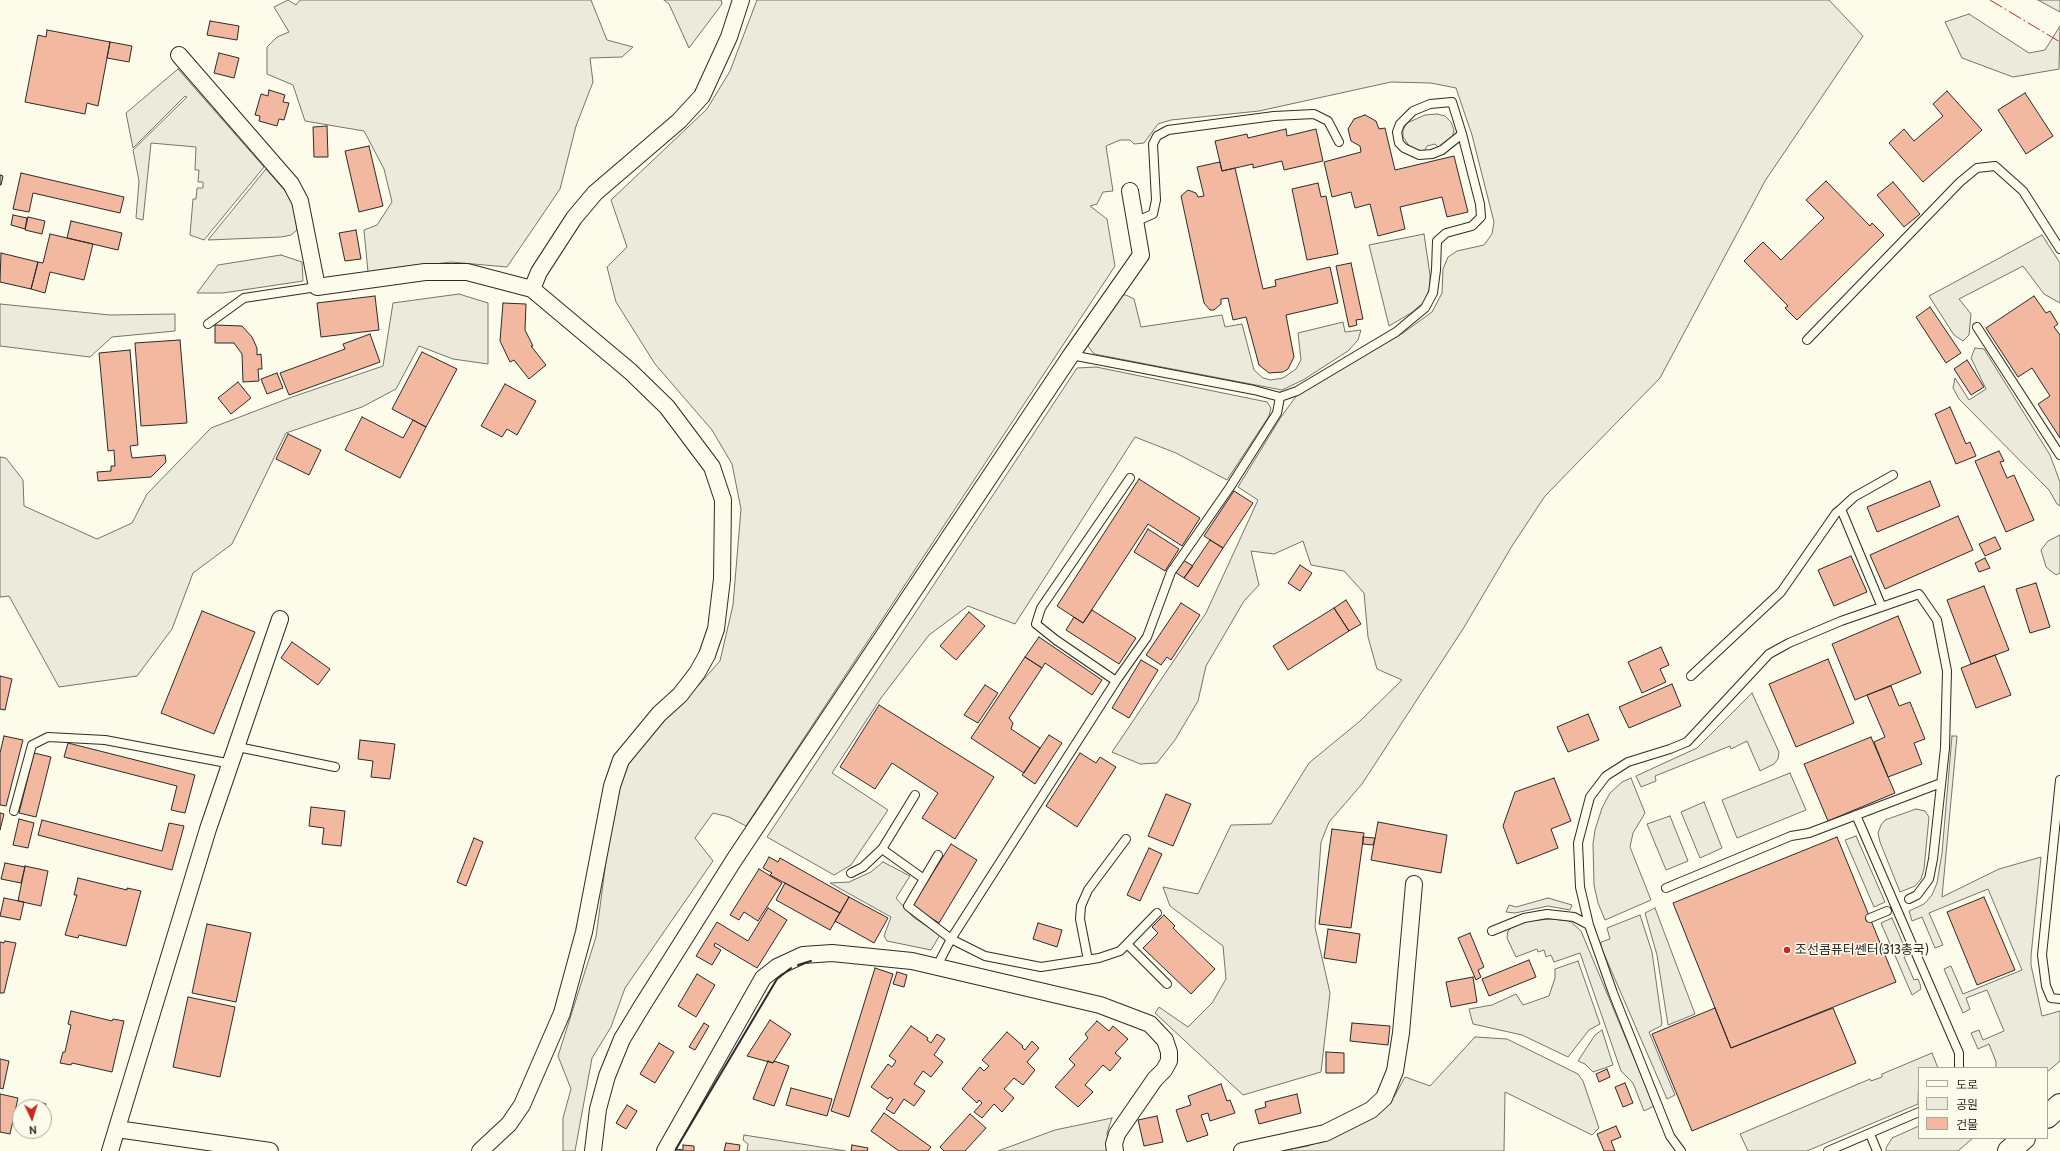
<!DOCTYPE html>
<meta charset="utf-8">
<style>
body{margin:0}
#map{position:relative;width:2060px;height:1151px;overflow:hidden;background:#fdfbea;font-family:Cabin,"Noto Sans KR",sans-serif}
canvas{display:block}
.legend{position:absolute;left:1918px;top:1067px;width:130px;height:72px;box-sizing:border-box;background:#fdfbea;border:1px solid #a9a89e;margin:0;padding:5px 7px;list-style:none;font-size:12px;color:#2b2b2b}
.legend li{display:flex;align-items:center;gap:8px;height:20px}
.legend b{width:20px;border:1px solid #a9a89e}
.north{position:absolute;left:12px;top:1099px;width:40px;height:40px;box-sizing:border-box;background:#fdfbea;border:1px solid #a9a89e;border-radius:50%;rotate:176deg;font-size:11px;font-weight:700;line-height:16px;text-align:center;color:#2b2b2b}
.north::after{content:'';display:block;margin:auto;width:14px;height:18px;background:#c62828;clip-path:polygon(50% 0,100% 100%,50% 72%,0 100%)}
</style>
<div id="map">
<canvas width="2060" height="1151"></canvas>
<ul class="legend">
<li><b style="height:5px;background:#fdfbea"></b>도로</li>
<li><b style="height:11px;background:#ecebdb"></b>공원</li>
<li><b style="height:11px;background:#f2b8a0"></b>건물</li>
</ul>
<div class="north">N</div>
</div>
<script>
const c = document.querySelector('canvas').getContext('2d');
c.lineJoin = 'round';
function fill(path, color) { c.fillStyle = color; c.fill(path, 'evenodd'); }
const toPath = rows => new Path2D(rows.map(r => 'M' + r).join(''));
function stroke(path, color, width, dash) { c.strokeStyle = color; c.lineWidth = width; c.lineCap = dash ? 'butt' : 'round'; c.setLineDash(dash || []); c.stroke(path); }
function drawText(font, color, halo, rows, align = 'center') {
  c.font = font + ' Cabin,"Noto Sans KR",sans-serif'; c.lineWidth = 3; c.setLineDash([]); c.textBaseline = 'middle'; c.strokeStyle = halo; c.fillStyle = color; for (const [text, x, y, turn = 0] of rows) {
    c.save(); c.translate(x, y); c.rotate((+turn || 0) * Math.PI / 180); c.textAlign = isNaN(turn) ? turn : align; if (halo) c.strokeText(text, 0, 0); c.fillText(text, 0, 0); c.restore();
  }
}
const green = toPath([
 [288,0,296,5,300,0,591,0,607,40,633,47,622,57,590,58,593,82,576,126,560,189,507,267,451,262,368,272,364,230,377,225,392,202,384,169,364,131,305,121,293,85,267,74,267,47,277,37,289,32,274,7,288,0],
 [664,0,721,0,722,4,689,48,669,4,664,0],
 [757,0,1829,0,1863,36,1765,181,1660,378,1545,496,1512,546,1463,629,1362,784,1329,822,1321,842,1315,927,1330,993,1321,1072,1243,1095,1155,1013,1159,1007,1188,1027,1212,1003,1226,979,1223,946,1170,906,1163,887,1198,894,1231,825,1271,824,1309,763,1360,721,1402,680,1377,669,1368,637,1364,593,1344,571,1311,565,1303,541,1274,554,1251,551,1259,585,1244,601,1206,666,1198,701,1175,740,1157,763,1140,764,1112,752,1206,613,1258,500,1238,487,1281,417,1297,395,1403,333,1432,312,1442,293,1443,269,1448,257,1457,251,1484,245,1492,234,1494,222,1472,135,1456,88,1431,83,1391,82,1259,111,1171,120,1158,124,1144,143,1134,144,1130,140,1120,140,1106,146,1113,191,1103,192,1097,204,1090,206,1107,219,1115,266,746,826,729,817,713,813,695,838,713,861,625,988,611,1027,592,1058,575,1151,563,1151,563,1118,571,1089,558,1056,596,937,613,808,627,764,650,733,679,707,720,661,733,605,741,509,732,464,712,430,655,364,616,302,607,267,627,247,611,200,707,109,730,71,757,0],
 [2038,0,2060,0,2060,12,2038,0],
 [1969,14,2029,53,2045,50,2060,26,2059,69,2013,77,1962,58,1945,22,1969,14],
 [178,69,264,167,204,240,190,235,193,199,196,199,197,188,203,188,203,182,198,182,199,170,195,170,196,147,151,143,143,220,136,218,139,181,133,150,187,97,185,96,133,148,126,113,178,69],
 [1437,114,1445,116,1451,122,1454,130,1452,139,1440,149,1435,144,1427,146,1424,152,1410,147,1403,137,1403,130,1407,123,1425,115,1437,114],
 [266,169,287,193,294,204,297,230,291,235,281,237,208,240,266,169],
 [1424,234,1430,275,1430,288,1423,303,1411,313,1389,326,1369,245,1424,234],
 [2042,235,2060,263,2060,303,2044,294,2023,266,1959,299,1971,314,1969,335,1963,341,1954,335,1929,296,2042,235],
 [281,255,302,262,303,281,223,293,197,293,218,265,281,255],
 [459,294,488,303,488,364,453,359,419,346,396,389,362,407,286,433,232,544,193,573,172,629,137,676,59,687,9,596,0,597,0,457,6,458,23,480,24,506,97,539,132,523,147,494,211,428,292,397,383,366,393,303,459,294],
 [1121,295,1126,295,1134,299,1141,327,1222,315,1225,327,1242,324,1254,370,1263,378,1271,380,1283,378,1296,369,1301,360,1298,333,1343,322,1345,332,1361,330,1358,340,1348,351,1303,380,1282,390,1094,354,1088,346,1089,341,1121,295],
 [0,304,110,315,175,314,175,331,112,337,90,357,0,346,0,304],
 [1975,348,1984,349,2050,455,2060,482,2060,506,2057,504,2049,490,1959,399,1953,388,1955,378,1969,400,1986,389,1971,358,1975,348],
 [1096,367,1267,402,1271,408,1269,416,1227,480,1176,453,1135,437,1015,624,968,606,929,635,881,698,832,773,888,810,851,865,834,875,767,837,1077,368,1096,367],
 [2060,535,2060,573,2056,575,2046,567,2041,550,2048,541,2060,535],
 [1752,693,1779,752,1778,759,1774,764,1760,771,1747,741,1731,749,1730,746,1655,776,1656,781,1641,787,1636,776,1697,748,1752,693],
 [1952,736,1957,736,1942,897,1999,869,2041,857,2031,956,2031,965,2042,1016,2060,1011,2060,1061,2047,1072,2047,1068,1996,1068,1996,1062,1989,1044,1978,1049,1971,1033,1979,1030,1983,1040,2004,1031,1987,990,1966,998,1970,1009,1963,1013,1944,969,1951,966,1963,994,2022,970,1988,889,1929,913,1943,945,1935,948,1922,917,1912,921,1909,911,1924,904,1932,895,1937,883,1942,853,1952,736],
 [1790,773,1806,810,1737,838,1722,800,1790,773],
 [1631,778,1645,813,1633,833,1630,847,1651,900,1605,920,1598,903,1594,885,1593,844,1595,830,1602,808,1610,793,1622,782,1631,778],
 [1704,802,1722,848,1700,858,1681,812,1704,802],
 [1916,809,1925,811,1929,817,1924,869,1921,879,1915,886,1900,892,1880,842,1878,833,1881,825,1885,820,1916,809],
 [1670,816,1688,861,1666,870,1647,824,1670,816],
 [1856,836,1885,902,1874,907,1845,840,1856,836],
 [883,862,910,876,896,898,913,917,940,935,931,950,887,941,884,936,891,917,830,883,849,882,871,872,883,862],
 [1548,898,1572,905,1570,910,1548,906,1515,913,1506,912,1509,905,1516,907,1548,898],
 [1655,908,1695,1014,1668,1025,1657,955,1645,913,1655,908],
 [1640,915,1652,952,1662,1023,1661,1026,1649,1032,1675,1095,1667,1099,1601,947,1601,942,1610,939,1607,928,1640,915],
 [1892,918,1908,955,1904,957,1914,980,1918,979,1920,984,1921,989,1912,995,1881,923,1892,918],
 [1552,919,1570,921,1581,931,1654,1106,1644,1111,1633,1083,1621,1071,1580,953,1554,962,1551,955,1546,957,1544,950,1538,952,1537,949,1516,957,1507,938,1508,931,1513,926,1525,921,1552,919],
 [1578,961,1600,1024,1589,1030,1568,1057,1522,1035,1473,1024,1469,1009,1492,1005,1516,994,1523,1005,1549,996,1555,978,1555,969,1578,961],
 [1602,1030,1613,1065,1593,1072,1585,1064,1578,1061,1595,1035,1602,1030],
 [1475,1037,1507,1039,1578,1074,1583,1081,1599,1128,1592,1135,1505,1092,1504,1151,1281,1151,1308,1146,1346,1131,1378,1112,1394,1097,1405,1077,1430,1086,1475,1037],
 [1932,1053,1938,1068,1919,1068,1918,1104,1807,1151,1748,1151,1740,1134,1870,1079,1871,1081,1882,1077,1882,1074,1932,1053],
 [1112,1118,1107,1133,1109,1151,998,1151,1055,1130,1112,1118],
 [1919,1126,1919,1138,1973,1138,1958,1151,1886,1151,1886,1148,1892,1138,1919,1126],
 [744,1135,846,1151,747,1151,748,1144,743,1140,744,1135]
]);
fill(green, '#ecebdb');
stroke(green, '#74746e', 1);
const building = toPath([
 [210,21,239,26,237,40,207,35,210,21],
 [47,30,110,42,98,106,87,103,85,114,25,102,38,35,46,37,47,30],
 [110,42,132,46,129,62,107,58,110,42],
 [219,53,239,58,234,78,214,73,219,53],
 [269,90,285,95,283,102,289,103,284,120,279,119,277,126,259,121,260,116,255,115,261,94,268,96,269,90],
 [1947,91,1982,130,1923,182,1889,143,1904,129,1914,141,1943,116,1933,104,1947,91],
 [2025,93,2053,136,2026,154,1998,110,2025,93],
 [1365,115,1376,121,1379,129,1385,128,1395,170,1454,156,1468,212,1447,217,1442,197,1400,207,1405,229,1378,236,1370,204,1355,208,1351,192,1332,197,1324,162,1361,152,1360,146,1351,141,1348,129,1354,119,1365,115],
 [327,126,328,157,314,157,313,127,327,126],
 [1286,129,1287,136,1316,129,1323,161,1284,170,1282,161,1253,168,1253,164,1222,171,1215,141,1247,134,1248,138,1286,129],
 [369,146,383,206,359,212,345,151,369,146],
 [1220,162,1222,171,1235,168,1263,289,1276,286,1275,280,1330,267,1338,303,1286,315,1294,357,1288,369,1283,372,1269,373,1259,365,1246,317,1233,320,1228,298,1221,299,1221,304,1214,310,1210,310,1204,303,1181,196,1188,190,1196,193,1198,197,1204,196,1197,167,1220,162],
 [21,173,124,197,120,213,33,193,29,212,13,209,21,173],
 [0,175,3,176,1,185,0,185,0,175],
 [1826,181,1870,226,1872,223,1884,235,1797,320,1785,308,1788,306,1744,261,1763,242,1781,260,1824,218,1806,200,1826,181],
 [1893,182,1920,214,1904,227,1877,195,1893,182],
 [1318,183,1321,197,1326,196,1338,254,1307,260,1292,189,1318,183],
 [13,215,27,218,25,229,11,225,13,215],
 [28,217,45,221,42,234,25,230,28,217],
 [71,221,122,233,118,250,67,238,71,221],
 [356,230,361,259,345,261,339,233,356,230],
 [50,234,93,244,84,280,50,272,45,293,31,289,38,262,43,263,50,234],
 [1,253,38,262,31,289,0,282,1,253],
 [1351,263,1363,319,1356,320,1357,325,1349,327,1336,266,1351,263],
 [375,296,379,330,321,337,317,303,375,296],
 [2034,296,2046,313,2050,311,2058,324,2054,327,2060,335,2060,438,2038,404,2050,396,2032,368,2018,377,1986,328,2034,296],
 [503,303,526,304,525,330,533,346,531,346,546,365,529,379,514,360,510,362,500,341,503,303],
 [1930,307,1961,353,1946,363,1916,317,1930,307],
 [215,325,242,326,252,337,257,348,257,355,261,354,262,369,258,369,259,381,243,382,242,354,234,343,215,343,215,325],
 [370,334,380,362,289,395,280,373,345,349,343,344,370,334],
 [180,340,187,423,141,426,135,343,180,340],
 [130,350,138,445,130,446,132,458,165,455,166,462,151,477,98,481,97,472,111,471,111,466,115,466,114,450,108,451,99,353,130,350],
 [422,352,457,369,426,427,392,409,422,352],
 [1967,360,1984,387,1971,395,1954,369,1967,360],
 [277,373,283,388,267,394,261,379,277,373],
 [238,382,251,398,231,414,218,398,238,382],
 [505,384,536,401,517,435,507,429,502,437,481,426,505,384],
 [1950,407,1966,444,1970,442,1976,456,1956,464,1935,414,1950,407],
 [362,417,403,438,413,420,426,427,400,478,345,450,362,417],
 [288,434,321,450,309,475,276,459,288,434],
 [1999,451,2004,461,2000,462,2007,478,2014,475,2034,520,2006,532,1975,461,1999,451],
 [1139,479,1200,518,1182,546,1148,524,1083,623,1057,606,1139,479],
 [1930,481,1940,506,1877,532,1867,507,1930,481],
 [1234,491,1253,503,1223,548,1204,536,1234,491],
 [1958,516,1973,550,1885,589,1870,555,1958,516],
 [1148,529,1179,549,1165,571,1134,552,1148,529],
 [1995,537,2001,549,1985,556,1979,544,1995,537],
 [1210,540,1223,548,1198,587,1184,578,1210,540],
 [1851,556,1867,592,1834,606,1818,570,1851,556],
 [1985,558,1990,568,1979,572,1975,563,1985,558],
 [1183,560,1193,566,1184,578,1175,572,1183,560],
 [1300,565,1312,573,1300,591,1288,583,1300,565],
 [2036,583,2050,627,2030,633,2016,589,2036,583],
 [1984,586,2009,650,1971,664,1947,600,1984,586],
 [1346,600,1361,624,1349,631,1334,608,1346,600],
 [1181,603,1200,615,1171,660,1167,657,1161,665,1146,655,1181,603],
 [1334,608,1349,631,1288,670,1273,646,1334,608],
 [1092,610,1136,638,1119,664,1066,630,1074,617,1083,623,1092,610],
 [202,611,255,632,214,734,161,713,202,611],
 [969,612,985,626,956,660,940,646,969,612],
 [1898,616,1921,673,1855,700,1832,644,1898,616],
 [1039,637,1102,680,1092,695,1045,663,1042,668,1025,657,1039,637],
 [292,642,330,669,318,685,281,658,292,642],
 [1661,647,1669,665,1660,669,1666,682,1642,693,1628,662,1661,647],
 [1995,655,2011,695,1976,708,1961,668,1995,655],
 [1025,657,1042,668,1009,718,1013,723,1011,729,1040,748,1024,773,971,738,1025,657],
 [1828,659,1854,723,1796,747,1769,684,1828,659],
 [1141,660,1158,670,1129,718,1112,708,1141,660],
 [0,676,12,679,5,710,0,709,0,676],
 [1672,684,1681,706,1629,728,1619,707,1672,684],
 [985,685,998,693,978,723,964,715,985,685],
 [1891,686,1899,706,1910,702,1925,739,1914,743,1922,764,1888,777,1874,742,1885,737,1867,695,1891,686],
 [879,705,994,777,955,839,922,818,938,793,892,763,875,789,840,767,879,705],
 [1588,714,1599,740,1568,752,1557,727,1588,714],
 [1049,735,1062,743,1035,784,1022,775,1049,735],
 [4,736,23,740,6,806,0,805,0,753,4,736],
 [1871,737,1895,793,1828,821,1804,764,1871,737],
 [360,740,395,744,390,779,371,777,373,761,358,759,360,740],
 [68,743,195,775,185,813,171,810,177,786,64,757,68,743],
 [34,753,51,757,36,817,19,813,34,753],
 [1080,753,1096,763,1100,757,1116,767,1077,827,1046,806,1080,753],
 [1554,778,1571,821,1551,829,1558,848,1517,864,1503,826,1515,792,1554,778],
 [1166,794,1191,804,1173,846,1148,836,1166,794],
 [311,807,345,811,341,846,322,844,324,828,309,826,311,807],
 [0,813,4,814,0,830,0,813],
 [19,819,34,823,28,848,13,845,19,819],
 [42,820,162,851,169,823,184,826,172,870,38,835,42,820],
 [1378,822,1447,835,1441,873,1371,860,1378,822],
 [1332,829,1364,833,1351,928,1319,924,1332,829],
 [1363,837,1375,838,1373,845,1363,844,1363,837],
 [1837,837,1896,982,1731,1048,1673,903,1837,837],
 [474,838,483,842,466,886,457,882,474,838],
 [951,844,977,860,939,923,912,906,951,844],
 [1149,848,1162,854,1140,901,1127,895,1149,848],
 [769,857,778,862,780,858,849,897,840,913,770,875,772,873,763,868,769,857],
 [5,863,25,867,21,883,1,879,5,863],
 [25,866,48,871,41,906,18,901,25,866],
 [759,869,782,883,758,921,744,912,739,920,730,915,759,869],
 [78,878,127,890,127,888,141,891,126,946,79,935,78,938,65,935,77,895,74,895,78,878],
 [785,883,840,913,830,930,776,900,785,883],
 [849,897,888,918,874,943,835,921,849,897],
 [1984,897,2015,970,1977,985,1947,912,1984,897],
 [4,898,24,902,20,920,0,916,4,898],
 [768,908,787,920,757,968,715,943,714,946,721,950,712,965,696,956,717,922,748,941,768,908],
 [1164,915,1175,926,1173,928,1215,969,1191,994,1143,948,1158,933,1152,927,1164,915],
 [1038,923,1062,930,1057,947,1033,939,1038,923],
 [207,924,251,933,236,1002,192,993,207,924],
 [1328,929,1360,934,1356,963,1324,958,1328,929],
 [1470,933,1484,967,1478,970,1481,977,1476,980,1458,938,1470,933],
 [5,941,16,943,4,993,0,993,0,942,4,943,5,941],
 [1529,960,1536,977,1489,996,1482,979,1529,960],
 [875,968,893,974,849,1117,831,1111,875,968],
 [897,972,907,975,904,987,893,984,897,972],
 [697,974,715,985,696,1017,678,1006,697,974],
 [1473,977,1477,1002,1451,1007,1446,982,1473,977],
 [188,997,235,1007,220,1077,173,1067,188,997],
 [1715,1008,1731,1048,1833,1008,1856,1063,1692,1131,1652,1034,1715,1008],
 [71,1011,112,1021,113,1019,124,1021,112,1072,72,1063,71,1065,60,1063,63,1052,65,1052,71,1025,68,1024,71,1011],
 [770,1020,791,1034,773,1063,747,1056,770,1020],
 [1097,1021,1109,1031,1113,1026,1128,1039,1115,1053,1121,1058,1110,1071,1103,1065,1085,1085,1093,1092,1078,1107,1055,1087,1075,1065,1069,1059,1088,1038,1085,1034,1097,1021],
 [704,1023,709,1026,695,1050,689,1047,704,1023],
 [1352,1023,1390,1026,1388,1045,1350,1041,1352,1023],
 [911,1026,928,1038,927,1040,931,1043,937,1034,945,1039,934,1055,943,1062,931,1077,923,1071,914,1084,925,1091,914,1106,904,1099,894,1114,886,1109,893,1099,890,1097,888,1099,871,1087,888,1064,892,1067,896,1061,889,1056,911,1026],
 [1007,1032,1023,1046,1022,1047,1025,1050,1032,1041,1039,1048,1027,1062,1035,1070,1023,1085,1014,1078,1004,1089,1014,1098,1002,1112,994,1104,982,1118,974,1112,982,1103,979,1100,977,1103,962,1089,980,1067,984,1071,989,1066,982,1060,1007,1032],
 [659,1043,674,1052,655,1083,640,1074,659,1043],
 [1326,1052,1344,1053,1344,1073,1326,1073,1326,1052],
 [0,1059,9,1061,3,1089,0,1088,0,1059],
 [768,1061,773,1063,774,1061,789,1066,774,1106,753,1099,768,1061],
 [1607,1069,1610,1077,1599,1082,1596,1074,1607,1069],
 [1625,1083,1633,1103,1623,1107,1615,1087,1625,1083],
 [1221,1084,1227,1101,1230,1100,1235,1113,1210,1121,1208,1113,1201,1115,1208,1135,1187,1142,1176,1110,1191,1105,1188,1096,1221,1084],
 [791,1088,832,1099,827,1116,786,1105,791,1088],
 [0,1094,18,1098,10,1134,0,1132,0,1094],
 [1297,1094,1301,1113,1259,1124,1255,1110,1266,1107,1265,1102,1297,1094],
 [35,1101,46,1104,44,1111,44,1107,33,1107,35,1101],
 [627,1105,637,1111,626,1129,616,1123,627,1105],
 [884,1113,931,1147,928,1151,899,1151,871,1131,884,1113],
 [970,1114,986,1128,965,1151,944,1151,940,1147,970,1114],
 [1157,1116,1163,1142,1144,1146,1138,1120,1157,1116],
 [1616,1126,1621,1137,1611,1141,1615,1151,1604,1151,1597,1134,1616,1126],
 [726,1143,740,1145,739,1151,724,1151,726,1143],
 [683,1145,694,1146,694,1151,675,1151,676,1149,683,1150,683,1145],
 [852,1145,868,1148,867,1151,851,1151,852,1145]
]);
fill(building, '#f2b8a0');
stroke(building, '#2b2b2b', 1);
const lane = toPath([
 [1135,222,1153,214,1156,200,1153,144,1157,136,1168,130,1274,116,1314,114,1328,121,1339,142],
 [208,324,244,298,317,287],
 [1977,327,2060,455],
 [1807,340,1960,182,1977,168,1995,166,2023,191,2060,249],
 [1071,355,1254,390,1280,397,1297,391,1396,332,1425,308,1433,293,1436,270,1437,241,1446,233,1472,226,1481,217,1480,204,1462,134,1452,102,1430,104,1413,111,1400,124,1397,132,1399,143,1404,148,1419,155,1432,154,1442,150,1462,134],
 [1881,605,1841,509,1854,497,1893,475],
 [1691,676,1781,592,1836,513,1841,509],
 [1116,681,1147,637,1171,572,1230,487,1277,413,1280,397],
 [238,747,335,767],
 [2060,780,2042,955,2046,986,2051,998,2060,999],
 [14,811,32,745,48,737,105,740,232,764],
 [1856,815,1959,1053,1959,1068],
 [882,849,924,879],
 [938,855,908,906,951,939,985,956,1041,967,1099,958,1120,951,1157,913],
 [851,873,863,867,882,849,915,795],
 [1666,888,1791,836,1809,833,1941,783],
 [1870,918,1887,911],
 [1492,931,1524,918,1547,914,1574,917,1589,925],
 [1127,944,1167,984],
 [1088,960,1080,919,1081,906,1088,890,1126,839],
 [936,968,951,939,1116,681,1056,640,1036,624,1041,608,1130,478],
 [1870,1134,1877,1151],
 [1681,1151,1670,1136,1613,993,1589,925,1580,887,1578,843,1590,797,1606,776,1628,762,1670,749,1687,742,1769,654,1789,643,1841,621,1919,594,1937,620,1947,671,1945,748,1933,859,1929,879,1917,895,1909,899],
 [1828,1151,1919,1112]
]);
const street = toPath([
 [179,55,291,184,300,201,317,287,425,272,467,272,532,289],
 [117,1129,270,1151],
 [110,1151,208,829,280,619],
 [480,1151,509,1124,522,1105,562,1013,584,932,612,786,621,760,659,714,680,695,697,673,707,655,716,629,722,579,723,500,712,467,667,407,631,372,532,289,539,272,574,218,595,193,679,121,702,96,729,37,741,0],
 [593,1151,598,1109,607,1076,622,1039,642,1006,734,860,1071,355,1141,255,1130,191],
 [665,1151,763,978,777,967,803,955,832,953,912,961,1100,1005,1150,1024,1165,1040,1169,1052,1169,1061,1164,1070,1155,1079,1117,1134,1114,1144,1115,1151],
 [1242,1151,1325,1133,1371,1110,1384,1098,1395,1071,1401,1033,1414,884]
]);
const primary = toPath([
 [2047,1117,2060,1105],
 [2009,1151,2024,1138]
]);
stroke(lane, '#2b2b2b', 10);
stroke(street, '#2b2b2b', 18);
stroke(primary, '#2b2b2b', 24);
stroke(lane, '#fdfbea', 8);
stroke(street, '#fdfbea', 16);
stroke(primary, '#fdfbea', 22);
stroke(toPath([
 [798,965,811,961],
 [676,1149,777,979,791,968]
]), '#2b2b2b', 2);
stroke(toPath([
 [1990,0,2060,42]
]), '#c62828', 1, [14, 3, 2, 3]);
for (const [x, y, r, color] of [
 [1787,950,4,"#c62828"]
]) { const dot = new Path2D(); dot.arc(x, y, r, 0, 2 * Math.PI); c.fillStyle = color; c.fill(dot); stroke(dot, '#fdfbea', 1.5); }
drawText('13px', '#2b2b2b', '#fdfbea', [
 ["조선콤퓨터쎈터(313총국)",1795,950]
], 'left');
</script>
